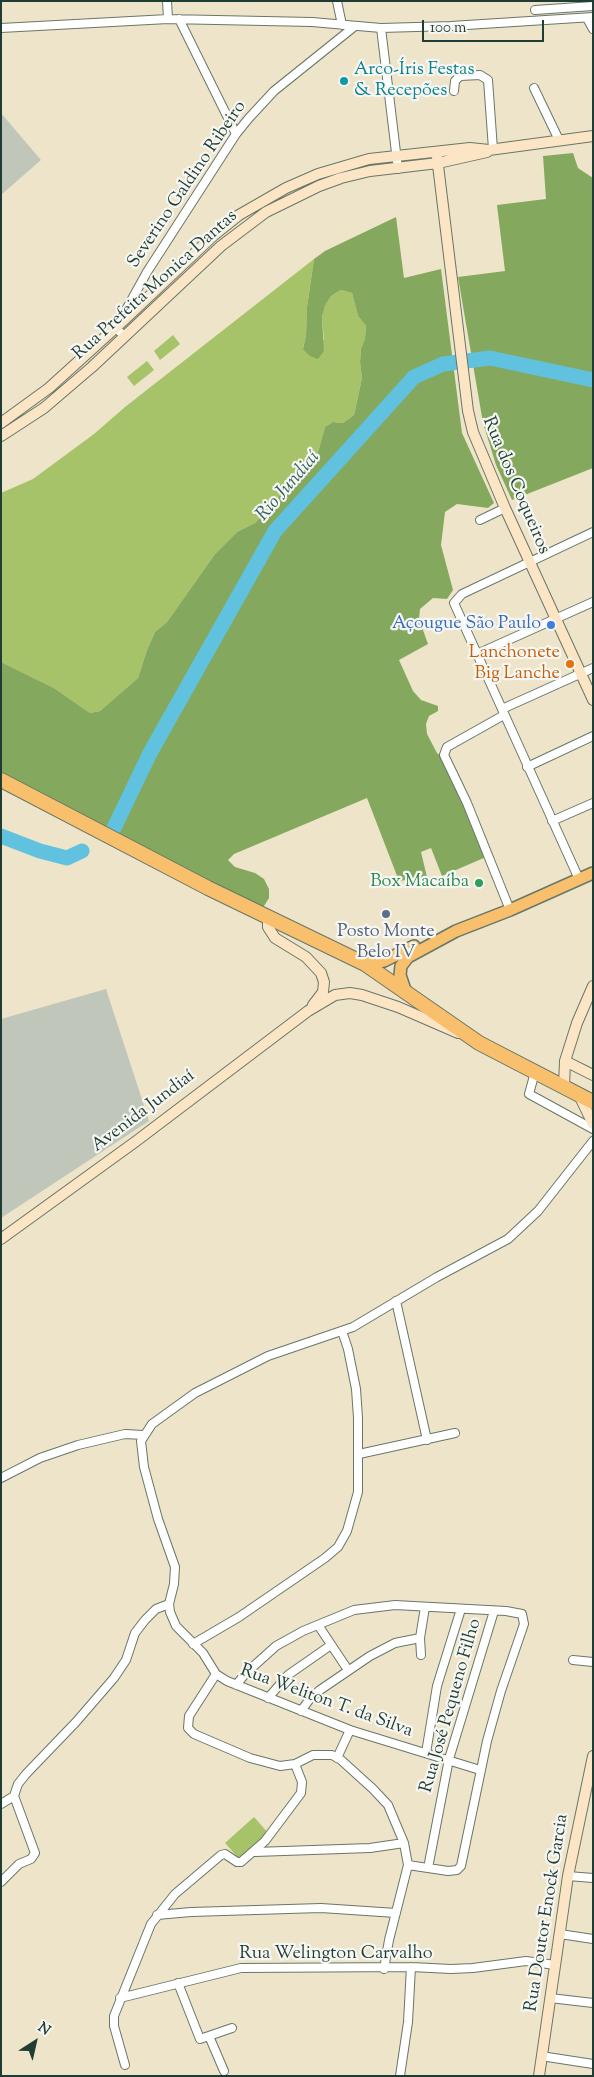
<!DOCTYPE html>
<meta charset="utf-8">
<style>
body{margin:0}
#map{position:relative;width:594px;height:2077px;overflow:hidden;background:#eee4c9;font-family:"Sorts Mill Goudy",serif}
canvas{display:block}
.frame{position:absolute;inset:0;border:2px solid #1f3d34;pointer-events:none}
.north{position:absolute;left:10px;top:2017px;width:50px;height:50px;-webkit-text-stroke:4px #f6f6f2;paint-order:stroke;rotate:35deg;font-size:14px;font-weight:700;line-height:20px;text-align:center;color:#1f3d34}
.north::after{content:'';display:block;margin:auto;width:18px;height:22px;background:#1f3d34;clip-path:polygon(50% 0,100% 100%,50% 72%,0 100%)}
.scale{position:absolute;left:422px;top:20px;width:122px;height:22px;box-sizing:border-box;border:2px solid #1f3d34;border-top:0;padding-left:6px;font-size:15px;line-height:18px;white-space:nowrap;color:#1f3d34;-webkit-text-stroke:4px #f6f6f2;paint-order:stroke}
</style>
<div id="map">
<canvas width="594" height="2077"></canvas>
<div class="frame"></div>
<div class="north">N</div>
<div class="scale">100 m</div>
</div>
<script>
const c = document.querySelector('canvas').getContext('2d');
c.lineJoin = 'round';
function fill(path, color) { c.fillStyle = color; c.fill(path, 'evenodd'); }
const toPath = rows => new Path2D(rows.map(r => 'M' + r).join(''));
function stroke(path, color, width, dash) { c.strokeStyle = color; c.lineWidth = width; c.lineCap = dash ? 'butt' : 'round'; c.setLineDash(dash || []); c.stroke(path); }
function drawText(font, color, halo, rows, align = 'center') {
  c.font = font + ' "Sorts Mill Goudy",serif'; c.lineWidth = 4.5; c.setLineDash([]); c.textBaseline = 'middle'; c.strokeStyle = halo; c.fillStyle = color; for (const [text, x, y, turn = 0] of rows) {
    c.save(); c.translate(x, y); c.rotate((+turn || 0) * Math.PI / 180); c.textAlign = isNaN(turn) ? turn : align; if (halo) c.strokeText(text, 0, 0); c.fillText(text, 0, 0); c.restore();
  }
}
fill(toPath([
 [1,113,41,160,1,195],
 [106,989,149,1121,1,1218,1,1019]
]), '#c0c7ba');
fill(toPath([
 [314,259,307,307,306,335,303,348,324,340,322,317,325,306,331,296,341,290,352,293,358,316,366,326,365,338,361,349,360,362,362,378,354,415,343,423,333,422,325,427,318,452,296,475,269,509,255,523,237,532,215,554,167,622,155,632,147,650,138,678,100,711,90,713,54,688,1,662,1,493,33,479,94,434,125,407],
 [173,335,180,344,160,360,154,351],
 [147,361,154,370,134,386,127,377],
 [254,1817,270,1835,241,1861,225,1843]
]), '#a6c36a');
fill(toPath([
 [573,153,578,168,593,178,593,468,512,500,496,465,483,423,458,277,505,271,497,205,546,199,543,156],
 [396,217,404,278,441,269,462,433,494,503,488,508,457,504,445,512,441,545,453,590,447,599,433,598,420,609,419,619,428,644,399,660,413,691,421,700,438,706,438,711,429,716,426,724,427,734,437,753,447,761,486,857,442,876,431,848,421,852,427,877,399,881,367,798,234,854,228,860,235,867,255,873,264,879,269,889,269,898,264,906,257,909,1,784,1,662,54,688,90,713,100,711,138,678,147,650,155,632,167,622,215,554,237,532,255,523,269,509,296,475,318,452,325,427,333,422,343,423,354,415,362,378,360,362,361,349,365,338,366,326,358,316,352,293,341,290,331,296,325,306,322,317,324,351,318,359,310,356,303,349,306,335,307,307,314,259,325,251]
]), '#84a95e');
stroke(toPath([
 [114,828,150,753,275,531,414,377,443,364,490,358,593,380],
 [1,836,40,851,67,858,82,851]
]), '#60c2de', 15);
const street = toPath([
 [167,1,168,19],
 [337,1,342,25],
 [535,10,593,6],
 [587,18,593,29],
 [179,19,236,134],
 [1,28,168,19,312,22,381,28,451,26,593,17],
 [381,28,398,169],
 [534,88,559,140],
 [454,91,455,81,460,76,480,75,488,80,493,149],
 [124,336,116,328,147,272,236,134,249,118,274,91,355,26],
 [480,520,505,508],
 [477,654,593,602],
 [502,709,593,668],
 [504,715,447,747,444,755,467,803,510,910],
 [527,767,593,736],
 [552,821,593,803],
 [579,879,454,603,462,594,593,532],
 [535,1072,529,1094,593,1129],
 [396,1301,427,1440],
 [359,1454,455,1433],
 [1,1478,40,1458,78,1445,125,1434,143,1435],
 [318,1625,348,1670],
 [193,1644,239,1617,325,1558,338,1547,347,1531,358,1492,358,1418,356,1389,348,1349,342,1331],
 [421,1655,420,1638,425,1607],
 [573,1660,593,1662],
 [216,1674,189,1716,188,1728,194,1734,250,1758,280,1766,295,1764,313,1755,332,1755,341,1760,373,1789,388,1805,404,1843,408,1865,389,1940,384,1969],
 [236,1685,246,1673,276,1646,303,1631,354,1610,395,1605,506,1611,522,1614,524,1624,501,1691,487,1741,461,1866,457,1870,448,1871,408,1865],
 [268,1698,288,1675,331,1645],
 [301,1711,309,1700,320,1690,370,1656,395,1643,420,1638],
 [426,1753,437,1686,461,1609],
 [337,1758,350,1730],
 [480,1770,350,1730,227,1681,216,1674,203,1653,176,1626,170,1612,169,1604,174,1584,175,1567,158,1519,144,1467,141,1441,152,1424,195,1393,268,1356,353,1327,437,1277,508,1239,538,1211,593,1141],
 [1,1804,14,1796],
 [255,1852,370,1848,404,1843],
 [428,1868,449,1759,494,1611],
 [568,1876,593,1878],
 [1,1882,19,1864,31,1859,35,1853,14,1796,18,1784,26,1774,76,1722,114,1678,126,1660,135,1633,145,1620,156,1609,169,1604],
 [157,1915,191,1912,321,1908,396,1913],
 [560,1934,593,1939],
 [178,1983,200,2039,232,2028],
 [120,1998,241,1968,411,1967,451,1969,473,1968,526,1961,555,1965],
 [550,1998,593,2003],
 [209,2036,224,2071],
 [541,2056,593,2064],
 [125,2065,114,2026,114,2016,151,1924,175,1894,221,1855,225,1854,237,1862,241,1862,265,1841,301,1793,302,1782,295,1764],
 [400,2076,408,2022,411,1967]
]);
const secondary = toPath([
 [437,157,468,411,473,432,505,508,593,700],
 [1,423,49,388,124,320,214,235,239,215,286,188,318,174,369,159,470,148,489,150,593,136],
 [1,436,44,408,92,367,221,246,266,212,319,186,341,178,370,171,438,163,487,152],
 [268,917,268,927,275,938,306,957,321,973,324,982,323,992,313,1005],
 [565,1061,593,1075],
 [564,1086,565,1061,577,1023,593,986],
 [579,1095,593,1124],
 [1,1239,135,1142,308,1011,335,995,350,993,362,995,398,1007,458,1033],
 [539,2076,568,1876,593,1756]
]);
const primary = toPath([
 [365,964,384,961,414,946],
 [405,990,400,975,401,966,408,957,456,931,510,910,593,873]
]);
const highway = toPath([
 [1,780,208,888,365,964,479,1043,593,1102]
]);
stroke(street, '#677768', 10);
stroke(secondary, '#677768', 12);
stroke(primary, '#677768', 14);
stroke(highway, '#677768', 16);
stroke(street, '#fff', 8);
stroke(secondary, '#fce5c4', 10);
stroke(primary, '#f8bf6c', 11);
stroke(highway, '#f8bf6c', 14);
for (const [x, y, r, color] of [
 [344,81,5,"#0f9aa8"],
 [551,625,5,"#3f7fe0"],
 [570,664,5,"#e8710a"],
 [479,883,5,"#2e9e5b"],
 [386,914,5,"#5c6f8a"]
]) { const dot = new Path2D(); dot.arc(x, y, r, 0, 2 * Math.PI); c.fillStyle = color; c.fill(dot); stroke(dot, '#f6f6f2', 2); }
drawText('18px', '#0d838f', '#f6f6f2', [
 ["Arco-Íris Festas",354,71],
 ["& Recepões",354,92]
], 'left');
drawText('18px', '#1f3d34', '#f6f6f2', [
 ["Severino Galdino Ribeiro",188,185,-56],
 ["Rua Prefeita Monica Dantas",156,286,-42],
 ["Rua dos Coqueiros",515,486,67],
 ["Avenida Jundiaí",144,1112,-37],
 ["Rua Weliton T. da Silva",326,1702,20],
 ["Rua José Pequeno Filho",452,1706,-74],
 ["Rua Doutor Enock Garcia",548,1913,-81],
 ["Rua Welington Carvalho",336,1955]
]);
drawText('18px', '#366cbe', '#f6f6f2', [
 ["Açougue São Paulo",541,625]
], 'right');
drawText('18px', '#c56008', '#f6f6f2', [
 ["Lanchonete",560,654],
 ["Big Lanche",560,675]
], 'right');
drawText('18px', '#27864d', '#f6f6f2', [
 ["Box Macaíba",469,883]
], 'right');
drawText('18px', '#4e5e75', '#f6f6f2', [
 ["Posto Monte",386,933],
 ["Belo IV",386,954]
]);
drawText('italic 19px', '#2f5e5e', '#f6f6f2', [
 ["Rio Jundiaí",289,487,-49]
]);
</script>
